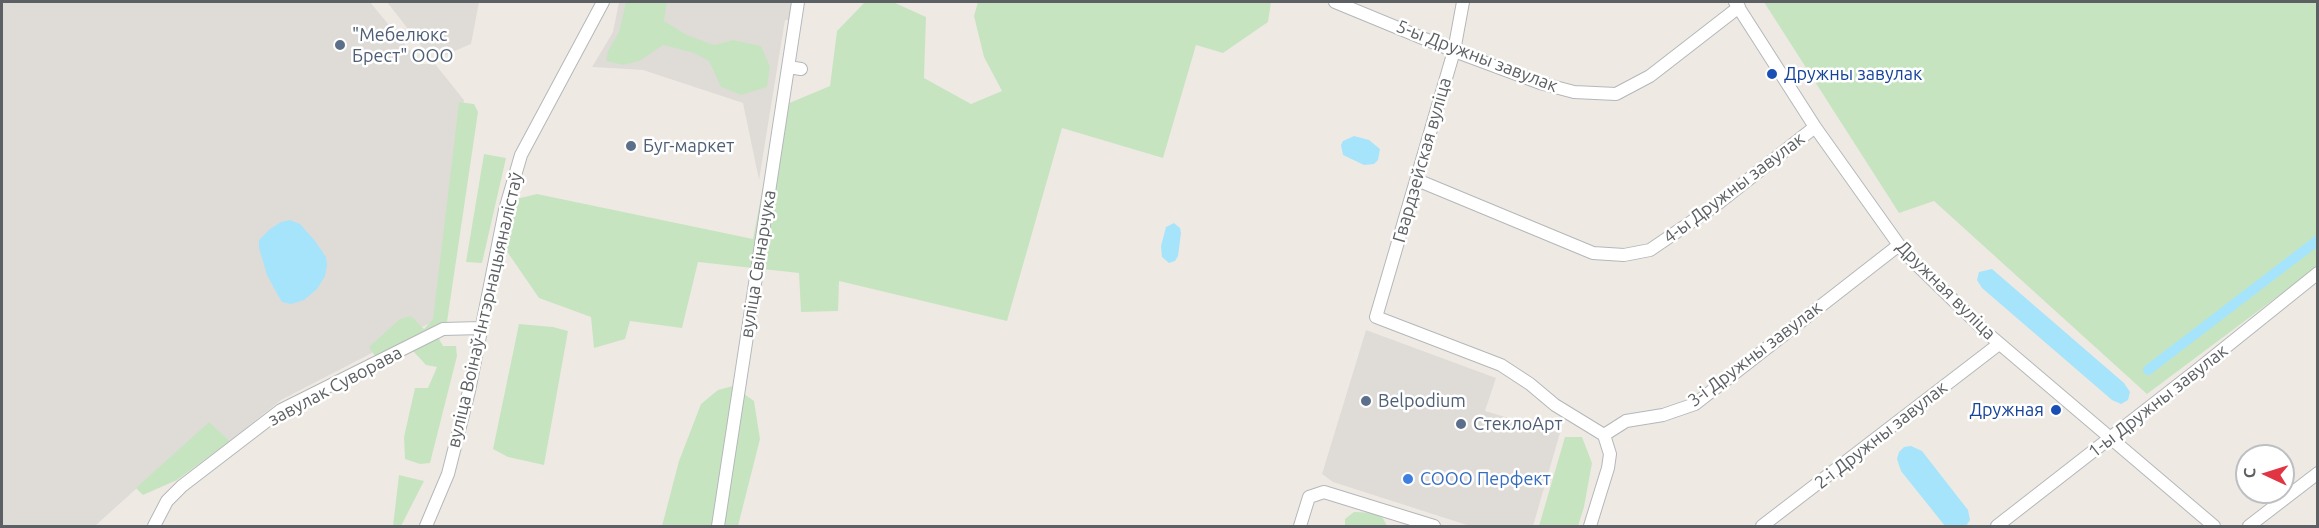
<!DOCTYPE html>
<meta charset="utf-8">
<style>
body{margin:0}
#map{position:relative;width:2319px;height:528px;overflow:hidden;background:#eeeae3;font-family:Ubuntu,sans-serif}
canvas{display:block}
.frame{position:absolute;inset:0;border:3px solid #5c6063;pointer-events:none}
.north{position:absolute;left:2235px;top:444px;width:60px;height:60px;box-sizing:border-box;background:#fff;border:2px solid #bebfc1;border-radius:50%;rotate:274deg;font-size:16px;font-weight:700;line-height:24px;text-align:center;color:#5c6063}
.north::after{content:'';display:block;margin:auto;width:21px;height:27px;background:#e13544;clip-path:polygon(50% 0,100% 100%,50% 72%,0 100%)}
</style>
<div id="map">
<canvas width="2319" height="528"></canvas>
<div class="frame"></div>
<div class="north">С</div>
</div>
<script>
const c = document.querySelector('canvas').getContext('2d');
c.lineJoin = 'round';
function fill(path, color) { c.fillStyle = color; c.fill(path, 'evenodd'); }
const toPath = rows => new Path2D(rows.map(r => 'M' + r).join(''));
function stroke(path, color, width, dash) { c.strokeStyle = color; c.lineWidth = width; c.lineCap = dash ? 'butt' : 'round'; c.setLineDash(dash || []); c.stroke(path); }
function drawText(font, color, halo, rows, align = 'center') {
  c.font = font + ' Ubuntu,sans-serif'; c.lineWidth = 5; c.setLineDash([]); c.textBaseline = 'middle'; c.strokeStyle = halo; c.fillStyle = color; for (const [text, x, y, turn = 0] of rows) {
    c.save(); c.translate(x, y); c.rotate((+turn || 0) * Math.PI / 180); c.textAlign = isNaN(turn) ? turn : align; if (halo) c.strokeText(text, 0, 0); c.fillText(text, 0, 0); c.restore();
  }
}
fill(toPath([
 [2,2,370,2,421,64,435,64,464,100,434,321,281,400,230,441,209,423,95,526,2,526],
 [387,2,479,2,471,44,445,55,425,51],
 [619,2,798,2,795,20,785,20,759,180,743,103,643,70,592,67,613,32],
 [1366,330,1496,378,1485,411,1560,433,1533,526,1470,526,1333,482,1322,474]
]), '#dfdcd8');
fill(toPath([
 [626,2,667,2,664,21,687,35,714,45,733,40,761,46,770,67,767,87,741,95,721,87,709,61,694,53,663,45,639,61,623,65,606,61,608,51,619,32],
 [865,2,893,2,926,17,924,78,971,104,1002,91,984,57,974,16,978,2,1271,2,1268,22,1223,53,1196,45,1163,158,1062,128,1007,321,839,281,838,311,801,312,799,273,698,262,682,328,630,321,625,339,594,348,591,317,539,298,506,250,516,199,537,194,753,239,768,161,787,104,830,86,837,31],
 [1764,2,2317,2,2317,267,2147,394,1934,201,1899,213],
 [459,102,474,104,478,112,447,322,438,337,443,346,456,346,457,356,430,463,420,464,405,459,404,437,415,388,428,388,437,367,426,365,413,351,400,345,377,359,369,347,400,319,411,316,424,329,433,319],
 [484,154,506,158,482,263,466,262],
 [519,324,553,327,568,331,544,465,508,457,493,449],
 [733,386,754,401,760,439,738,526,662,526,679,461,701,404,718,390],
 [209,422,230,441,177,480,143,495,136,488],
 [1565,437,1582,437,1592,463,1584,507,1578,526,1539,526],
 [399,475,424,481,401,526,393,526],
 [1354,512,1380,513,1387,526,1345,526,1345,519]
]), '#c7e4c1');
fill(toPath([
 [1354,136,1369,140,1380,149,1378,160,1374,164,1364,165,1343,155,1341,145,1343,141],
 [290,220,300,224,315,241,326,257,327,265,325,276,317,289,304,300,291,304,282,302,275,290,267,275,259,248,259,240,270,229,281,222],
 [1174,223,1180,228,1181,233,1178,256,1175,261,1169,263,1162,257,1161,246,1166,227],
 [1992,269,2124,383,2130,392,2128,400,2121,404,2112,400,1982,288,1977,280,1979,272],
 [1911,446,1922,451,1968,510,1970,520,1966,526,1945,526,1901,471,1897,459,1899,452,1904,447]
]), '#a6e4fb');
stroke(toPath([
 [2148,370,2318,240]
]), '#a6e4fb', 10);
const minor = toPath([
 [1335,2,1454,51,1540,83,1574,92,1616,94,1650,76,1739,7],
 [1463,2,1454,51,1376,317,1501,365,1530,384,1555,405,1604,435,1626,421,1663,415,1695,404,1899,245],
 [1735,2,1815,127,1899,245,1912,260,1987,333,2214,526],
 [788,67,801,69],
 [1417,180,1593,253,1624,255,1650,250,1716,205,1815,127],
 [154,526,167,501,182,486,281,410,443,329,481,328],
 [426,526,448,474,469,391,505,210,521,155,603,2],
 [718,526,798,2],
 [1300,526,1309,497,1324,492,1434,526],
 [1590,526,1608,468,1610,454,1604,435],
 [1762,526,1999,344],
 [1997,526,2196,371,2318,273],
 [2249,526,2318,473]
]);
stroke(minor, '#b4b7ba', 14);
stroke(minor, '#fff', 12);
for (const [x, y, r, color] of [
 [340,45,6,"#5c6f8a"],
 [1772,74,6,"#1a4fb4"],
 [631,146,6,"#5c6f8a"],
 [1366,401,6,"#5c6f8a"],
 [2056,410,6,"#1a4fb4"],
 [1461,424,6,"#5c6f8a"],
 [1408,479,6,"#3f7fe0"]
]) { const dot = new Path2D(); dot.arc(x, y, r, 0, 2 * Math.PI); c.fillStyle = color; c.fill(dot); stroke(dot, '#fff', 2); }
drawText('18px', '#4e5e75', '#fff', [
 ["\"Мебелюкс",352,35],
 ["Брест\" ООО",352,56],
 ["Буг-маркет",643,146],
 ["Belpodium",1378,401],
 ["СтеклоАрт",1473,424]
], 'left');
drawText('18px', '#5c6063', '#fff', [
 ["5-ы Дружны завулак",1477,56,21],
 ["Гвардзейская вуліца",1422,160,-74],
 ["4-ы Дружны завулак",1734,188,-37],
 ["вуліца Свінарчука",758,264,-81],
 ["Дружная вуліца",1946,290,45],
 ["вуліца Воінаў-Інтэрнацыяналістаў",485,310,-77],
 ["3-і Дружны завулак",1755,354,-37],
 ["завулак Суворава",335,386,-28],
 ["1-ы Дружны завулак",2158,401,-38],
 ["2-і Дружны завулак",1881,435,-38]
]);
drawText('18px', '#164399', '#fff', [
 ["Дружны завулак",1784,74],
 ["Дружная",2044,410,"right"]
], 'left');
drawText('18px', '#366cbe', '#fff', [
 ["СООО Перфект",1420,479]
], 'left');
</script>
